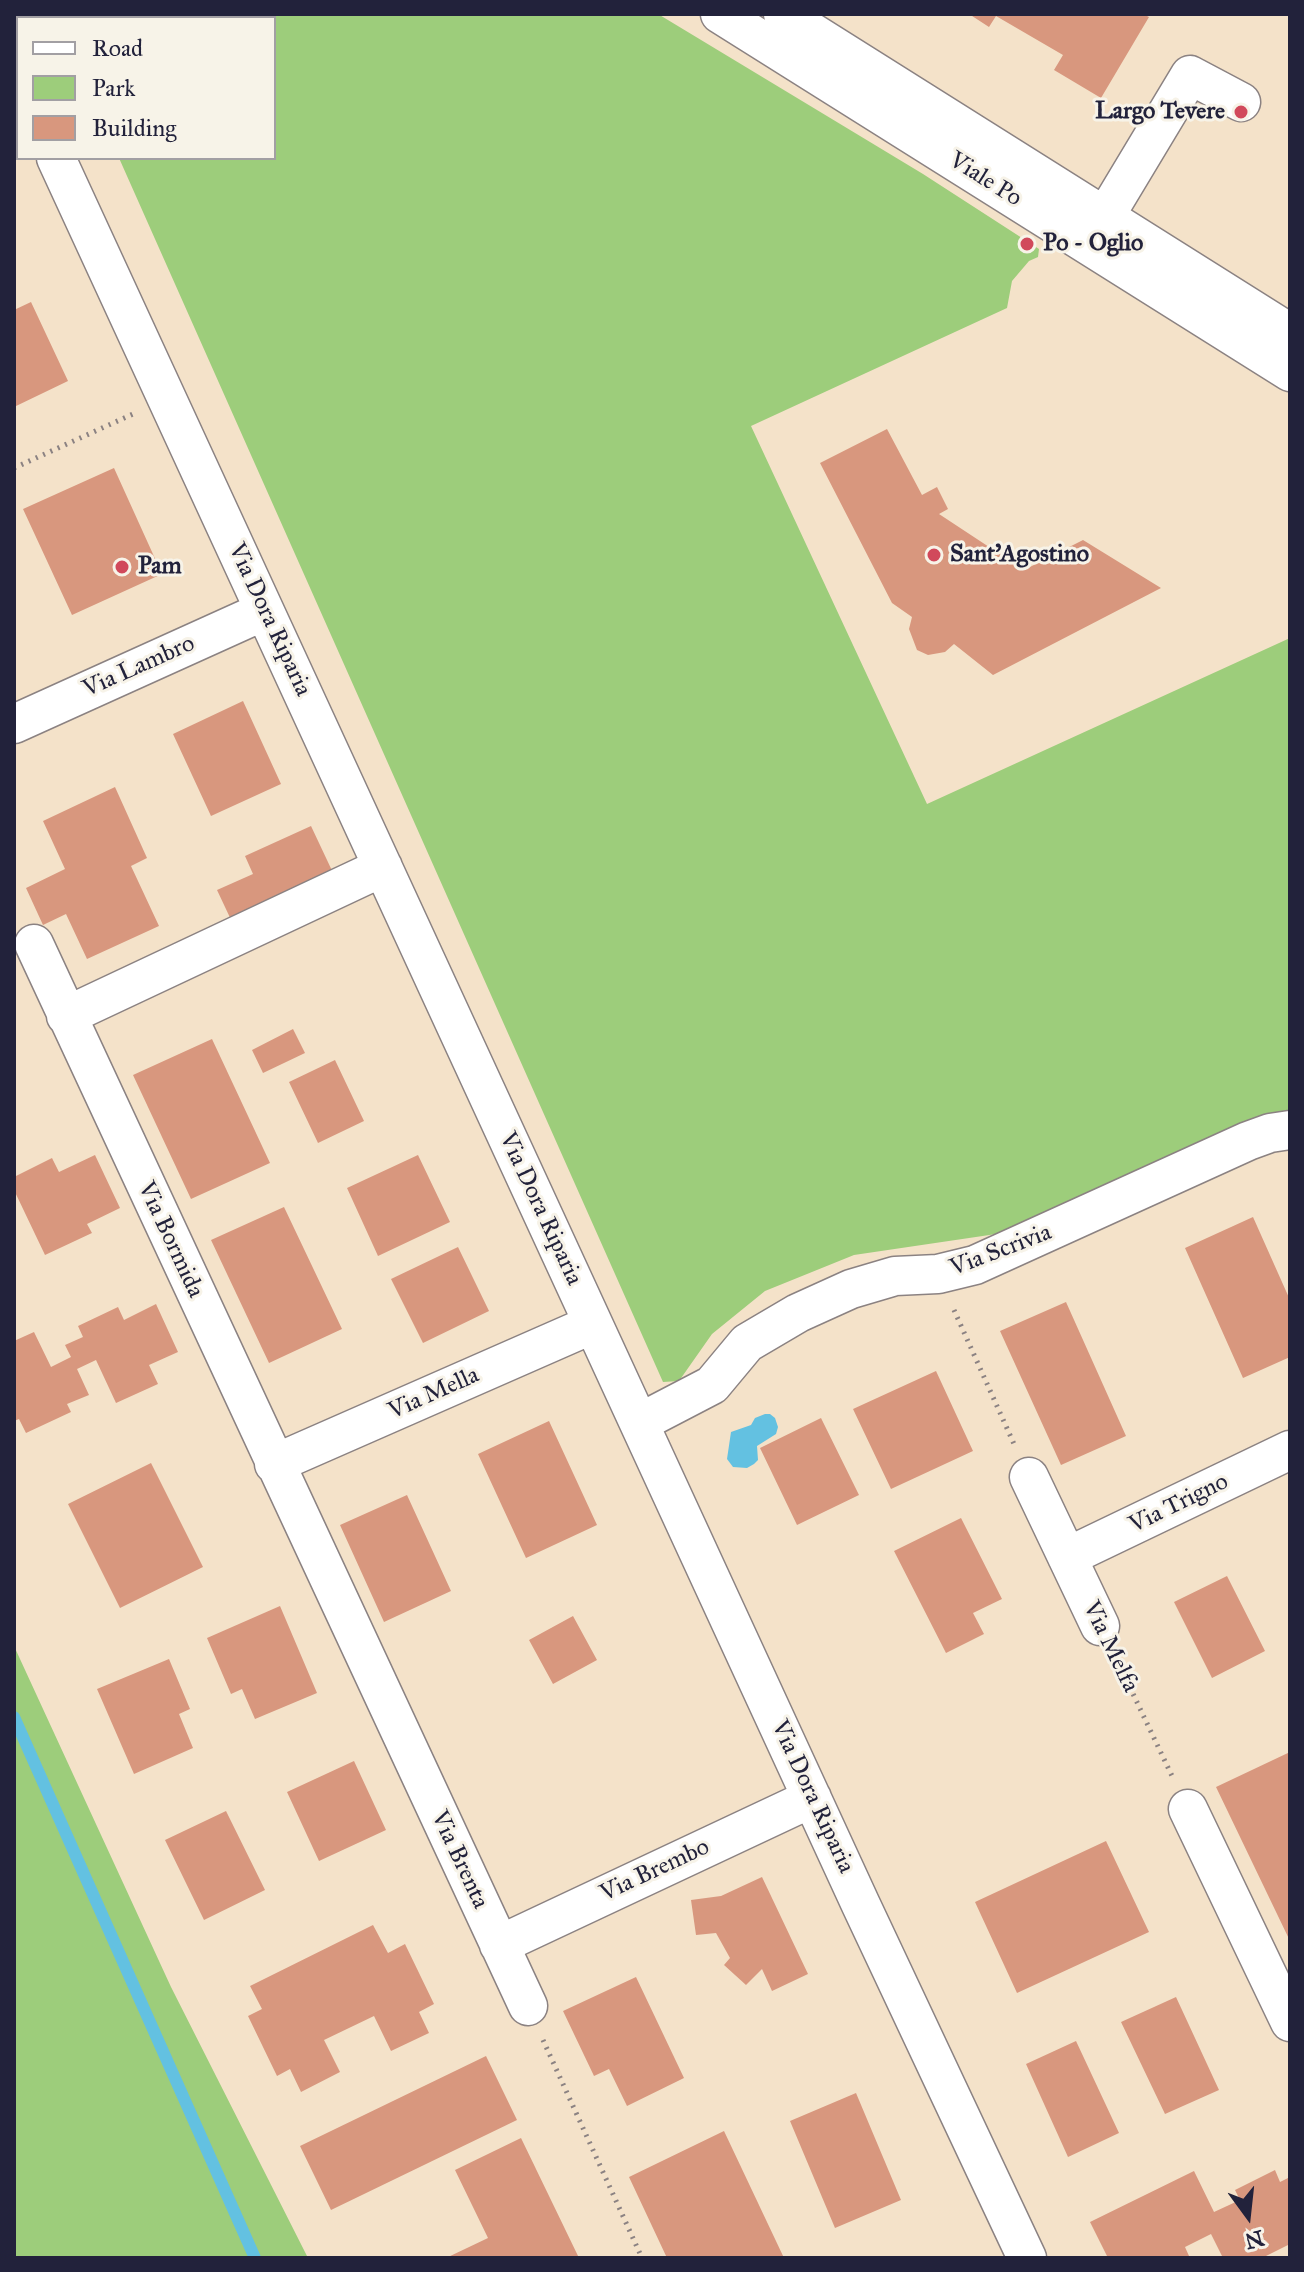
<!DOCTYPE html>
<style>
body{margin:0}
#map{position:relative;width:1304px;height:2272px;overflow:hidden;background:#f4e2c9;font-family:"IM FELL Great Primer",serif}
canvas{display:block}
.frame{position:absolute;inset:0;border:16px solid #22223b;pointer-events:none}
.legend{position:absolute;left:16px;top:16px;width:260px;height:144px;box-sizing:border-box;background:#f7f3e8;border:2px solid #a29fa3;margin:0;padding:10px 14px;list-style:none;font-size:24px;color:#22223b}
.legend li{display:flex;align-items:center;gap:16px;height:40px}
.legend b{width:40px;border:2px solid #a29fa3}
.north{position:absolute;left:1208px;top:2176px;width:80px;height:80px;-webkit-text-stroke:6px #f7f3e8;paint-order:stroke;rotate:165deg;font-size:22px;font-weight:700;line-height:32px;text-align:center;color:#22223b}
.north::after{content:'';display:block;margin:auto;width:28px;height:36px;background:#22223b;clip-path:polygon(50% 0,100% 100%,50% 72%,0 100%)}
</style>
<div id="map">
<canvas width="1304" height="2272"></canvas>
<div class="frame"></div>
<ul class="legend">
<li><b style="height:10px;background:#fff"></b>Road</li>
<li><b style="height:22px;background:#9dcd7b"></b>Park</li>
<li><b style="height:22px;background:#d8977e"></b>Building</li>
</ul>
<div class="north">N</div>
</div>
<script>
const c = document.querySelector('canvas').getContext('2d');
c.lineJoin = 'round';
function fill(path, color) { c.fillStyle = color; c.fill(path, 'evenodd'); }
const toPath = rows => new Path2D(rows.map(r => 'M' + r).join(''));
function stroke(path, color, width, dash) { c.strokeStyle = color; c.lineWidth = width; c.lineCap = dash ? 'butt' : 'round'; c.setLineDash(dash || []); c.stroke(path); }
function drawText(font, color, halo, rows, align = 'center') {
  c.font = font + ' "IM FELL Great Primer",serif'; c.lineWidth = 6; c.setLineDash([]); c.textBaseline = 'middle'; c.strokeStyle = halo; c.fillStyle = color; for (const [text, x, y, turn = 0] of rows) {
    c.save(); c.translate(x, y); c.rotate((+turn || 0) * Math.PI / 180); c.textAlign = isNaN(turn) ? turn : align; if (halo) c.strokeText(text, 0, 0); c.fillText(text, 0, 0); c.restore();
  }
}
fill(toPath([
 [56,14,658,14,923,174,1039,249,1038,257,1029,261,1012,281,1007,308,751,426,927,804,1290,638,1290,1113,1030,1229,854,1255,765,1291,712,1334,679,1381,663,1382,119,158,274,158,274,18,58,18],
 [14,1646,171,1987,308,2258,14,2258]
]), '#9dcd7b');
fill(toPath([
 [765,1414,770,1414,775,1418,778,1427,776,1434,757,1446,758,1460,754,1464,747,1468,733,1467,727,1459,731,1432,751,1425,755,1418]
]), '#63c1e1');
stroke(toPath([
 [14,1717,255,2258]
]), '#63c1e1', 12);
fill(toPath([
 [969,14,1143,14,1149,17,1101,98,1054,70,1063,55,996,16,989,27],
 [31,302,68,381,14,407,14,310],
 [887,429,922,495,937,487,948,509,939,514,1024,570,1083,540,1161,588,993,675,954,644,945,652,928,655,917,650,909,629,912,617,892,603,820,463],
 [114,468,162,574,72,615,23,509],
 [243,701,281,784,211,816,173,734],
 [115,787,147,858,131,866,159,926,87,959,66,914,43,925,26,888,65,869,43,821],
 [311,826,335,877,233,924,217,890,253,874,245,856],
 [293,1029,305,1053,263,1073,252,1050],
 [212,1039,270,1163,191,1199,133,1075],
 [335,1060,364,1121,318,1143,289,1082],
 [95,1155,120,1208,87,1224,92,1233,45,1255,14,1190,14,1177,52,1158,59,1172],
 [418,1155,450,1222,378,1256,347,1188],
 [284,1207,342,1329,269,1363,211,1240],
 [1253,1217,1290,1300,1290,1357,1243,1378,1185,1248],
 [458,1247,489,1311,423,1343,391,1279],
 [1066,1302,1126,1436,1061,1465,1000,1331],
 [156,1304,178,1352,149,1365,158,1384,116,1403,96,1360,77,1369,89,1395,67,1404,71,1412,26,1433,19,1419,14,1421,14,1341,34,1332,51,1367,71,1357,65,1345,83,1337,78,1326,118,1307,124,1320],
 [936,1371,973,1451,891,1489,853,1409],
 [821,1418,859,1495,797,1525,760,1448],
 [549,1421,597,1525,526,1558,478,1454],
 [151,1463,203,1567,120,1608,68,1504],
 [407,1495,451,1591,384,1622,340,1525],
 [961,1518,1002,1599,973,1613,984,1634,946,1653,894,1551],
 [1227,1576,1265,1651,1212,1678,1174,1602],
 [280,1606,317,1693,255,1719,242,1689,231,1694,207,1638],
 [573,1616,597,1660,553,1684,529,1640],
 [169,1659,190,1709,179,1714,193,1748,134,1774,97,1689],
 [1290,1752,1290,1941,1216,1787],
 [354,1761,386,1830,319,1861,287,1792],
 [226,1811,265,1890,204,1920,165,1840],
 [1106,1841,1149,1932,1017,1993,975,1902],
 [762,1877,808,1974,772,1991,762,1969,746,1985,724,1965,730,1958,716,1933,696,1935,691,1900,721,1896],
 [373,1925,388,1953,405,1944,434,2004,419,2012,429,2033,391,2051,374,2016,324,2040,340,2072,301,2092,290,2069,277,2076,248,2016,262,2009,250,1986],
 [636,1977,684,2078,627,2106,609,2069,594,2076,563,2011],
 [1176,1997,1219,2090,1165,2114,1121,2022],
 [1076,2041,1119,2133,1068,2157,1026,2064],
 [486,2056,517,2120,331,2210,300,2146],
 [856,2093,901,2200,835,2228,790,2121],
 [724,2131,784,2258,667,2258,629,2177],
 [521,2138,579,2258,446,2258,488,2238,455,2170],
 [1275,2170,1280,2182,1290,2177,1290,2244,1262,2258,1223,2258,1211,2234,1185,2247,1189,2256,1185,2258,1108,2258,1090,2222,1194,2171,1214,2212,1240,2200,1235,2190]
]), '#d8977e');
const minor = toPath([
 [720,14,1290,372],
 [783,14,1290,333],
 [14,67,18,75],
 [56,158,861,1905,1027,2258],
 [1092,238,1190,75,1241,102],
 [14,724,264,611],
 [34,944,528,2006],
 [66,1016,383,867],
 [639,1423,712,1385,747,1343,798,1313,851,1289,895,1276,938,1274,975,1265,1248,1141,1270,1133,1290,1130],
 [274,1464,593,1324],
 [1029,1477,1100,1626],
 [1067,1557,1290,1450],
 [1188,1809,1290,2022],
 [499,1945,812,1798]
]);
stroke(minor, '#8b8282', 41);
stroke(toPath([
 [14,468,133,414],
 [954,1310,1014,1444],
 [1116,1658,1172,1776],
 [543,2040,642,2258]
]), '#8b8282', 5, [2, 6]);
stroke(minor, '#fff', 38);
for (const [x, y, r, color] of [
 [1241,112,8,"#d1495b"],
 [1027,244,8,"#d1495b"],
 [934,555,8,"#d1495b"],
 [122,567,8,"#d1495b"]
]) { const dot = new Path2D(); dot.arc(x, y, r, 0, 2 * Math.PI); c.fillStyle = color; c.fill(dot); stroke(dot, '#f7f3e8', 3); }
drawText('bold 24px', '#22223b', '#f7f3e8', [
 ["Largo Tevere",1225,112,"right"],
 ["Po - Oglio",1043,244],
 ["Sant'Agostino",950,555],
 ["Pam",138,567]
], 'left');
drawText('24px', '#22223b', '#f7f3e8', [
 ["Viale Po",985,180,32],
 ["Via Dora Riparia",269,620,65],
 ["Via Lambro",139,667,-24],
 ["Via Dora Riparia",540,1209,65],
 ["Via Bormida",170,1240,65],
 ["Via Scrivia",1001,1251,-21],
 ["Via Mella",434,1394,-24],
 ["Via Trigno",1179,1504,-26],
 ["Via Melfa",1110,1647,64],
 ["Via Dora Riparia",812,1797,65],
 ["Via Brenta",459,1860,65],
 ["Via Brembo",655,1871,-25]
]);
</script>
